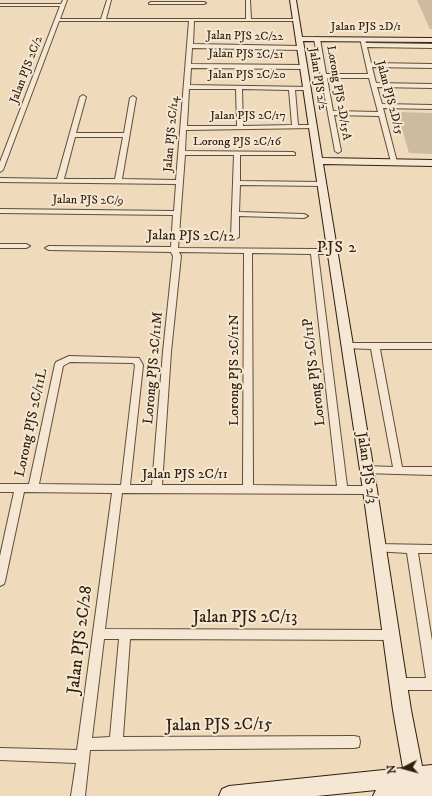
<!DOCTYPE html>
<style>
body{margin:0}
#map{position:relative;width:432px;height:796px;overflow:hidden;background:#efdabc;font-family:"IM FELL DW Pica",serif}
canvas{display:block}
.north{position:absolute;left:384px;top:748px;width:40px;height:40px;-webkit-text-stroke:3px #f5e7d3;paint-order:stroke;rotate:264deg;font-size:11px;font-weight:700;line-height:16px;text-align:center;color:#2f200d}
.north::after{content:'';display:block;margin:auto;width:14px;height:18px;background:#2f200d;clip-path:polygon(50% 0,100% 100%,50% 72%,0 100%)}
</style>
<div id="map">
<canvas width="432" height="796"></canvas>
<div class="north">N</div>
</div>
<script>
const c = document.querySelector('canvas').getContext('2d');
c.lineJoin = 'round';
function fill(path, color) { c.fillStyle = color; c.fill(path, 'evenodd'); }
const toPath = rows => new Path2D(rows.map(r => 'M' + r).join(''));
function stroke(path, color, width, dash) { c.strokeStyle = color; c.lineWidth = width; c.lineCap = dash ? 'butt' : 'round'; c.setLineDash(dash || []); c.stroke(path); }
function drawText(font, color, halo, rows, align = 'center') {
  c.font = font + ' "IM FELL DW Pica",serif'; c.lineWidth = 4; c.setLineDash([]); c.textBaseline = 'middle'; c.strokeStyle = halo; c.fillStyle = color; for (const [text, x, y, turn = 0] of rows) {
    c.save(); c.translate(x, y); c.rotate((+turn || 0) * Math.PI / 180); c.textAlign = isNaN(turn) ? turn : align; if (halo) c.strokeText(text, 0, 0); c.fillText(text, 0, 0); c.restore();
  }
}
fill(toPath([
 [417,0,432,0,432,29,430,29],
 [397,112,432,113,432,154,409,153]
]), '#ceba9e');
const street = toPath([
 [63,0,67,0,60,19,101,19,107,0,111,0,106,19,246,19,246,0,250,0,251,19,296,19,298,20,296,21,194,21,193,44,300,46,303,48,300,50,192,48,191,64,303,65,306,67,303,69,191,68,190,85,309,87,310,88,307,90,295,90,298,125,313,125,315,126,315,128,186,130,185,151,293,152,295,153,295,155,240,155,240,181,322,182,325,184,322,186,240,185,239,212,304,214,308,216,304,218,239,216,239,237,235,239,231,237,234,155,185,155,178,248,314,249,336,250,337,252,333,254,318,254,347,486,370,486,374,487,375,490,374,493,370,494,122,493,105,629,391,630,395,631,397,635,395,639,391,640,130,639,123,737,354,736,359,737,360,742,359,747,354,748,90,750,85,796,71,796,76,763,0,760,0,748,77,750,112,493,24,492,5,581,4,584,0,586,0,556,14,492,0,492,0,484,29,484,55,364,56,362,69,356,139,358,143,365,130,485,152,485,163,352,173,256,171,252,49,250,45,248,49,246,171,247,173,215,0,213,0,209,174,211,176,184,0,182,0,178,57,179,80,97,83,95,86,97,76,133,124,133,130,98,133,96,136,98,122,179,176,180,189,21,59,21,3,170,0,172,0,162,60,6,0,6,0,4,61,4,63,0],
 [189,89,236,89,237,126,187,126,189,89],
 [242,89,289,90,292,125,243,126,242,89],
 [75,137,123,137,115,179,64,179,75,137],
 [179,252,244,253,243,485,162,485,171,352,181,256,179,252],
 [252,253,311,254,337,486,253,485,252,253],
 [70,362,133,363,135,365,121,485,39,484,63,366,70,362],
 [104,639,119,639,110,737,92,738,104,639],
 [151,2,204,2,206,3,204,4,149,4,149,3,151,2],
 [317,37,320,39,326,74,368,74,360,38,364,38,366,43,432,44,432,48,367,47,371,63,432,64,432,68,372,67,376,83,432,84,432,88,377,87,382,104,432,105,432,109,383,108,397,162,396,163,391,162,379,116,334,115,341,151,338,153,335,151,314,39,317,37],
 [327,78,369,78,378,112,333,111,327,78],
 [0,244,26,244,30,246,26,248,0,248,0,244],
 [347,343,432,343,432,349,380,349,402,467,432,467,432,475,363,473,361,470,363,467,366,466,393,467,371,349,344,348,343,346,344,344,347,343],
 [378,544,432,545,432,553,418,553,432,641,432,690,398,690,394,688,392,684,394,680,398,678,426,678,407,553,374,551,373,548,374,545,378,544]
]);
const secondary = toPath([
 [290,0,296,0,302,37,432,38,432,42,303,41,322,158,432,160,432,166,323,164,377,490,411,710,422,766,432,765,432,796,373,796,376,790,317,796,219,796,222,789,229,786,403,768,393,710,363,490,290,0]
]);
stroke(street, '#5f4e39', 2);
stroke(secondary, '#2f200d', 2);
fill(street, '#f5e7d3');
fill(secondary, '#f5e7d3');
drawText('12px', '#2f200d', '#f5e7d3', [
 ["Jalan PJS 2D/1",366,28],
 ["Jalan PJS 2C/22",245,37,1],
 ["Jalan PJS 2C/21",246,55,1],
 ["Jalan PJS 2C/2",27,70,-69],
 ["Jalan PJS 2C/20",247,76],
 ["Jalan PJS 2/2",317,79,81],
 ["Lorong PJS 2D/15A",338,93,80],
 ["Jalan PJS 2D/15",389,98,75],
 ["Jalan PJS 2C/17",248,117],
 ["Jalan PJS 2C/14",172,134,-85],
 ["Lorong PJS 2C/16",237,143],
 ["Jalan PJS 2C/9",88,201,1]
]);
drawText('14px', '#2f200d', '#f5e7d3', [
 ["Jalan PJS 2C/12",191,237,1],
 ["Lorong PJS 2C/11M",154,368,-85],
 ["Lorong PJS 2C/11N",235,370,-90],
 ["Lorong PJS 2C/11P",315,372,-97],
 ["Lorong PJS 2C/11L",32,423,-78],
 ["Jalan PJS 2/3",366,468,81],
 ["Jalan PJS 2C/11",185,475]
]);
c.letterSpacing = '1px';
drawText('16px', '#2f200d', '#f5e7d3', [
 ["PJS 2",337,249]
]);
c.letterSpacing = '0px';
drawText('17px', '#2f200d', '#f5e7d3', [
 ["Jalan PJS 2C/13",245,618],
 ["Jalan PJS 2C/28",81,640,-83],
 ["Jalan PJS 2C/15",219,726,-1]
]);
</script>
